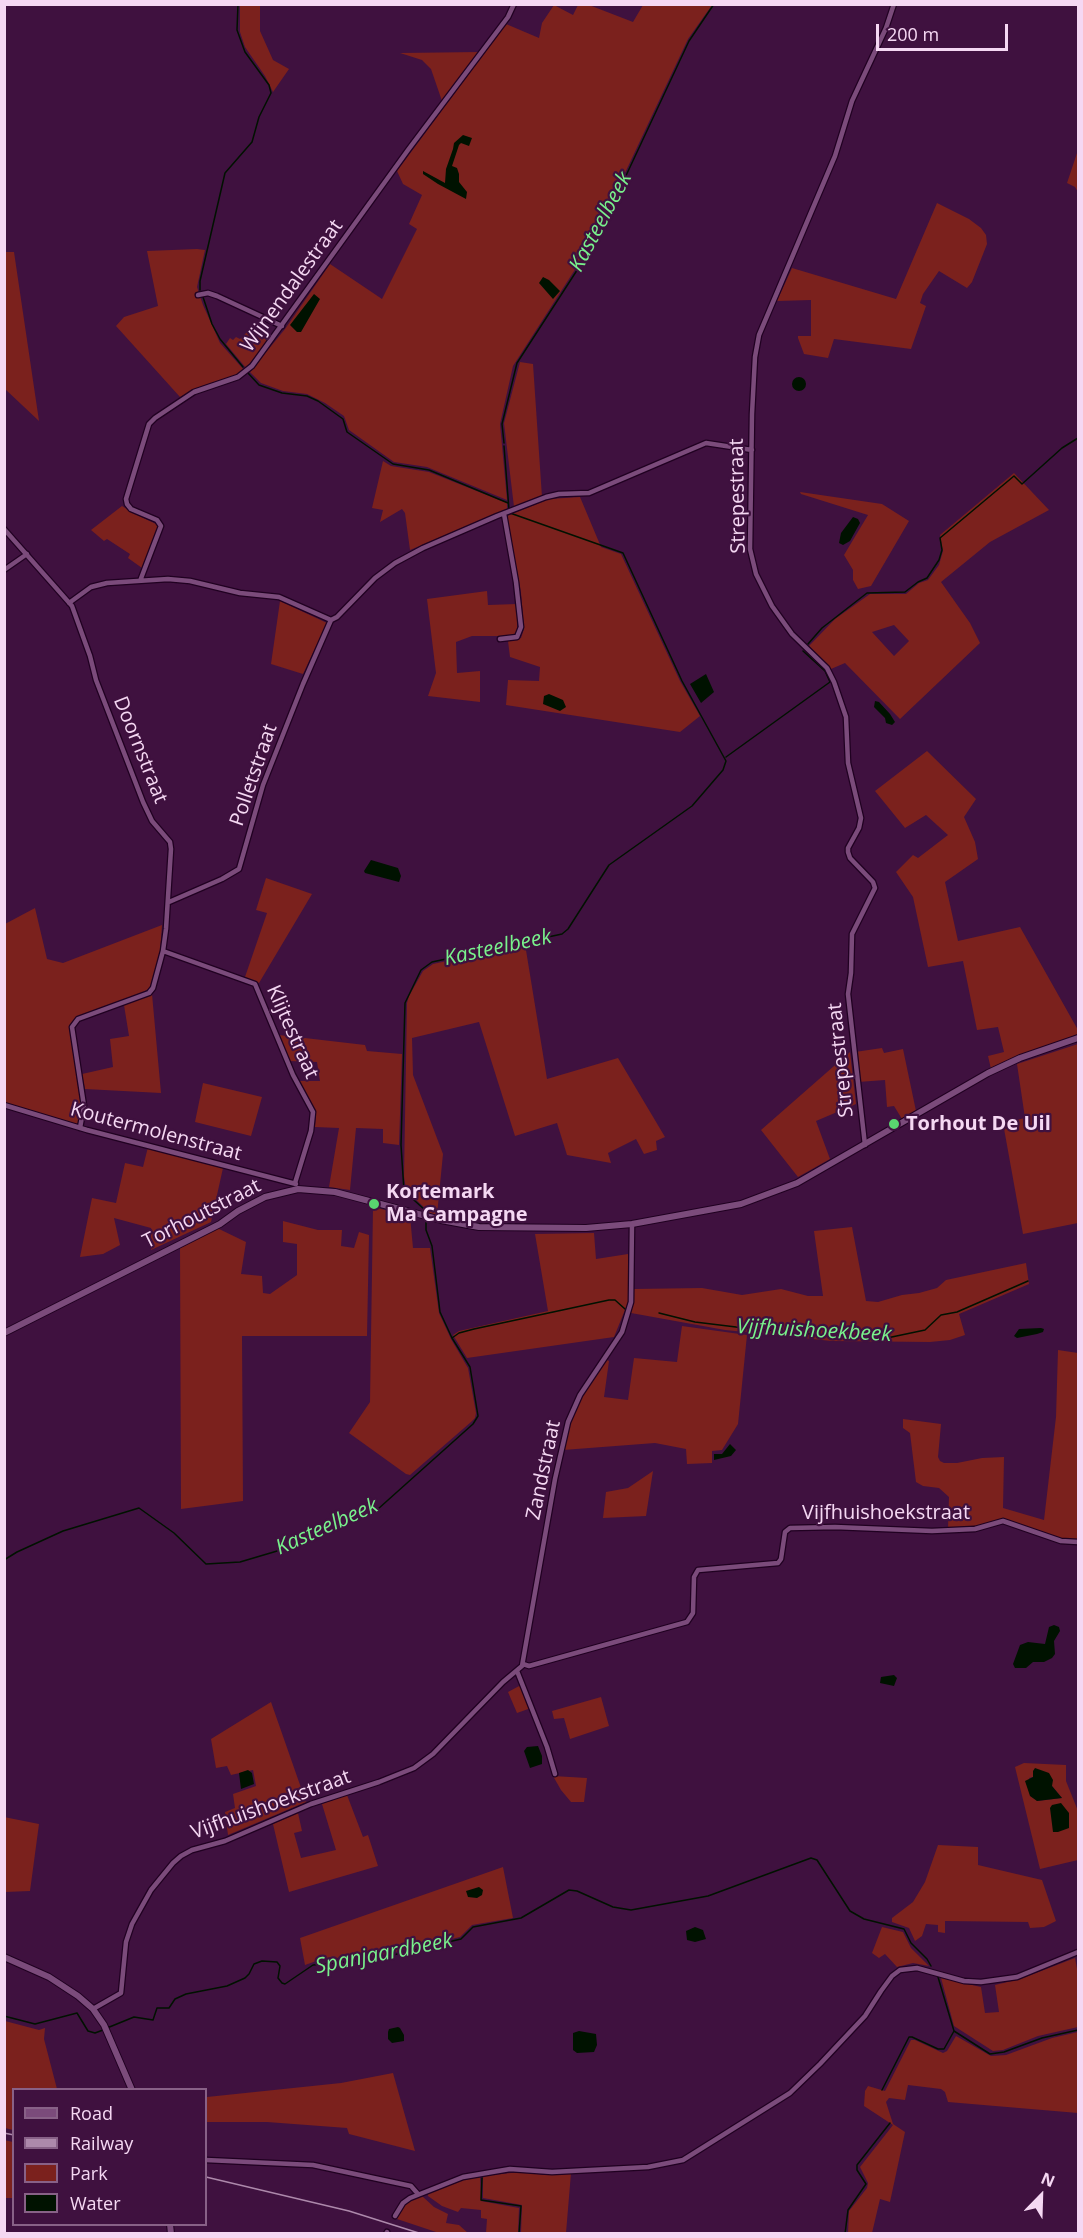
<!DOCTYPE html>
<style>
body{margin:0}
#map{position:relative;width:1083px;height:2238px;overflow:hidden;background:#3f113f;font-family:"Open Sans",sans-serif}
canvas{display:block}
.frame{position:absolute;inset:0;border:6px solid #f5d8f3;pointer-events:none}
.legend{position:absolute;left:12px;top:2088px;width:195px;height:138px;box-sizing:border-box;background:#3f113f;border:2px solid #886187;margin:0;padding:8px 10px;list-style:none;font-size:18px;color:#f5d8f3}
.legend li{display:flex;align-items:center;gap:12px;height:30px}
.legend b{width:30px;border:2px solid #886187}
.north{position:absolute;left:1011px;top:2166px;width:60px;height:60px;-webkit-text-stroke:4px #3f113f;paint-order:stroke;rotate:23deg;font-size:16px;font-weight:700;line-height:24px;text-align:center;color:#f5d8f3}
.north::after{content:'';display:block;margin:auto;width:21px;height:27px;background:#f5d8f3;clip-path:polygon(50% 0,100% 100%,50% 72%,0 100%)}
.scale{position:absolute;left:876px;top:24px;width:132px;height:27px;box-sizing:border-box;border:3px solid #f5d8f3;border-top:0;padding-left:8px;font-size:18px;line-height:21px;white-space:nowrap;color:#f5d8f3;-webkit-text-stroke:4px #3f113f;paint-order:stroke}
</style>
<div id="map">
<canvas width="1083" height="2238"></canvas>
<div class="frame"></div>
<ul class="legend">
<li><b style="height:8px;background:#7b4b7b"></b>Road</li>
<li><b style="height:8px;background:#ad89ab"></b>Railway</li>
<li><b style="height:16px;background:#7b211d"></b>Park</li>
<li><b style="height:16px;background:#001200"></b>Water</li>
</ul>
<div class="north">N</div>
<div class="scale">200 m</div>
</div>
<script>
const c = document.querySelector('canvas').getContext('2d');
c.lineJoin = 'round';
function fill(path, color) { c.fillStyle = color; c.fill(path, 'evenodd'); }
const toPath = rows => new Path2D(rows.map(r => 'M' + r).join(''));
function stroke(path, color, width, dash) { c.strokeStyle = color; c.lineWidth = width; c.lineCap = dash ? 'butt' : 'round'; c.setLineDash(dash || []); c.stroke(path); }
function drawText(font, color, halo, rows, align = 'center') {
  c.font = font + ' "Open Sans",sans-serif'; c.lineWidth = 4.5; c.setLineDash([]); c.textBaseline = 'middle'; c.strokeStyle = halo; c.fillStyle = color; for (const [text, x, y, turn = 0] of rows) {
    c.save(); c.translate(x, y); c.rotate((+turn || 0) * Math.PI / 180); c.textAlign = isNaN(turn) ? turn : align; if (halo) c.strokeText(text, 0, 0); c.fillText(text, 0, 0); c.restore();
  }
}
fill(toPath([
 [240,5,260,5,260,31,273,60,289,69,273,92,265,76,245,47,240,32],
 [554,5,573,15,578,5,589,5,633,22,643,5,712,5,688,39,592,243,513,366,500,424,507,500,427,467,394,462,349,430,344,416,325,403,307,394,283,391,261,383,250,372,285,329,330,264,382,299,417,229,409,224,422,195,403,184,397,171,506,24,539,38,542,23],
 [480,52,442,101,431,69,422,60,400,53],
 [1078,150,1078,192,1075,187,1067,183],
 [937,203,969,219,981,228,986,235,987,244,972,282,967,288,939,271,923,294,920,303,926,306,911,349,834,339,828,358,804,354,798,338,798,336,811,336,811,300,777,301,792,268,896,299],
 [197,249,205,250,197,287,203,305,220,343,244,370,237,375,202,386,180,397,116,326,124,317,158,306,147,251],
 [5,252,14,252,39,421,5,389],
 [250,329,271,338,246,368,226,344,230,338,233,340,236,337,240,339],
 [520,362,533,364,542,497,514,507,504,423],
 [383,461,391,466,429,472,507,503,507,509,410,550,405,513,402,509,380,522,383,510,372,508],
 [1014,473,1049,510,990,542,941,582,970,623,980,643,900,719,845,663,831,669,809,646,835,619,870,594,906,594,919,583,928,580,939,565,943,551,940,535],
 [894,625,909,641,894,656,872,632],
 [800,492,882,504,909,521,871,586,858,589,853,580,853,570,844,555,868,515,801,494],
 [580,497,601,547,621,554,680,681,700,716,680,732,506,705,508,680,539,681,540,667,510,657,508,641,521,638,524,629,521,593,507,516,549,499],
 [122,506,133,513,156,524,158,527,142,568,128,558,130,554,107,539,104,541,91,530],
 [487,591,488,605,517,604,517,631,514,636,472,636,456,642,457,673,480,671,480,702,428,696,436,673,427,599],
 [280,601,327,623,303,674,271,664],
 [927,751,976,799,964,817,975,842,978,859,945,882,958,941,1020,927,1078,1030,1078,1034,991,1069,988,1056,1004,1052,998,1027,977,1030,963,961,928,967,913,897,896,872,913,855,918,858,948,835,926,815,905,828,875,791],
 [266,878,312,894,259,983,245,977,267,913,256,910],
 [35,908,47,959,63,963,162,925,160,952,152,984,148,989,139,995,77,1017,69,1026,81,1106,78,1123,76,1124,5,1103,5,924],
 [525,944,547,1079,618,1058,665,1137,656,1141,657,1150,644,1154,636,1139,608,1153,611,1163,567,1155,557,1123,515,1136,479,1022,412,1038,413,1075,443,1154,437,1215,430,1213,406,1190,404,1176,407,1003,409,996,423,971,433,964],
 [152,994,161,1093,85,1089,82,1074,113,1067,110,1039,129,1036,124,1005],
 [279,1035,365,1045,367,1051,402,1054,399,1145,383,1143,383,1129,356,1128,350,1190,329,1187,339,1128,315,1127,316,1113,298,1081,320,1081,317,1062,289,1061],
 [1078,1044,1078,1223,1023,1234,1003,1123,1025,1118,1017,1064],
 [882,1048,884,1053,903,1049,916,1111,902,1119,894,1106,887,1107,885,1080,858,1082,855,1052],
 [850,1052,856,1104,816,1121,830,1159,798,1177,761,1130],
 [203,1083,262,1097,251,1136,195,1122],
 [148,1147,223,1168,211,1222,151,1250,151,1228,114,1218,120,1245,103,1254,80,1257,92,1198,116,1203,125,1163,143,1167],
 [373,1207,410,1216,413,1248,430,1248,439,1313,451,1339,468,1368,476,1413,475,1418,471,1422,410,1475,406,1474,349,1433,370,1402],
 [283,1221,318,1230,342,1230,341,1246,354,1248,359,1232,369,1235,367,1336,242,1336,243,1501,181,1509,180,1246,217,1228,246,1242,241,1274,262,1276,263,1293,270,1294,297,1275,297,1244,283,1242],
 [852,1227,866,1301,878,1302,902,1295,919,1293,937,1288,946,1280,1026,1263,1029,1284,959,1314,965,1335,950,1340,930,1342,831,1341,795,1337,725,1330,631,1313,634,1289,702,1288,742,1295,781,1289,808,1296,823,1296,814,1231],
 [594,1233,596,1259,628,1254,629,1300,614,1337,467,1358,453,1335,459,1331,548,1311,535,1234],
 [682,1326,747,1335,738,1424,722,1450,712,1451,712,1463,687,1464,686,1449,655,1443,563,1450,568,1427,577,1404,605,1359,609,1361,604,1397,628,1400,634,1358,677,1362],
 [1058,1350,1078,1353,1078,1541,1063,1541,1006,1520,977,1527,948,1529,949,1497,939,1488,923,1486,916,1482,910,1433,903,1428,903,1419,941,1424,938,1457,940,1461,944,1463,957,1463,982,1458,1004,1457,1003,1508,1044,1520,1056,1417],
 [653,1471,646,1516,603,1518,606,1492,628,1488],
 [521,1685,531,1708,517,1713,508,1692],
 [601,1697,609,1726,570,1739,564,1718,554,1719,552,1711],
 [271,1702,306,1802,228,1835,225,1812,235,1808,233,1794,256,1786,253,1770,231,1775,227,1766,216,1768,211,1739],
 [1024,1763,1066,1765,1066,1781,1078,1811,1078,1860,1040,1869,1015,1767],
 [1033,1777,1052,1786,1062,1798,1037,1801,1029,1778],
 [553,1776,587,1778,584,1802,571,1802,561,1790],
 [347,1795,363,1837,368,1835,378,1866,289,1892,273,1824,298,1813,302,1831,294,1833,301,1858,336,1850,322,1804],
 [4,1817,39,1824,30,1891,5,1892],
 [938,1845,978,1847,978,1865,1042,1880,1056,1921,1044,1927,1030,1928,1028,1922,945,1921,945,1933,938,1932,938,1925,926,1924,922,1936,915,1941,909,1928,892,1922,892,1918,913,1902,925,1882],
 [503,1867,513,1918,472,1925,460,1937,382,1955,322,1959,305,1965,300,1938],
 [882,1927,903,1932,911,1948,929,1966,913,1963,897,1967,885,1954,879,1958,872,1953],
 [1075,1958,1078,1974,1078,2027,1038,2036,1003,2050,993,2051,954,2026,941,1978,981,1987,985,2013,999,2012,995,1985,1020,1979],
 [5,2021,39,2030,45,2028,44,2039,57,2089,14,2090,13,2130,5,2128],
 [1078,2032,1078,2113,948,2102,945,2092,941,2089,908,2085,905,2100,889,2098,886,2102,893,2124,905,2132,890,2202,880,2199,872,2233,848,2234,849,2211,867,2188,868,2183,860,2167,893,2125,864,2106,865,2091,868,2086,885,2091,911,2040,915,2040,943,2053,947,2051,956,2036,991,2056,1006,2055,1052,2038],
 [393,2073,415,2151,349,2134,347,2128,267,2122,207,2122,207,2097,341,2083],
 [4,2140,13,2142,13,2198,5,2198],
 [520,2172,545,2175,571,2173,566,2233,521,2233,522,2205,483,2198,483,2176],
 [480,2177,481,2201,519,2208,518,2233,486,2233,487,2219,481,2218,481,2210,461,2208,458,2212,442,2206,428,2196,428,2194,457,2180],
 [422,2196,434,2207,448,2214,446,2223,459,2225,468,2233,439,2233,397,2219,407,2202]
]), '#7b211d');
fill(toPath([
 [463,135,472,138,469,146,461,143,459,145,452,166,457,168,459,174,459,182,467,192,466,199,438,184,423,174,423,171,445,183,446,169,453,149,454,143],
 [543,277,549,280,560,291,553,299,539,283],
 [314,294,320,299,301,332,297,332,290,325],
 '792 384a7 7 0 1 1 14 0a7 7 0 1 1-14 0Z',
 [853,517,858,519,860,523,850,541,843,545,839,543,841,533],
 [706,674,714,692,701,703,690,684],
 [549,694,563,700,566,707,560,711,543,704,544,696],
 [875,701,879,702,890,714,895,722,892,725,886,723,885,718,874,707],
 [371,860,398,868,401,876,399,882,365,873,364,871],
 [1041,1328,1044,1329,1043,1332,1037,1334,1017,1338,1014,1336,1019,1329],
 [730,1444,736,1450,731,1456,714,1460,714,1454,722,1454],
 [1054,1625,1059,1627,1060,1631,1054,1641,1055,1654,1052,1658,1044,1662,1033,1662,1026,1668,1015,1668,1013,1664,1020,1645,1028,1642,1045,1644,1049,1627],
 [894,1675,897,1678,894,1686,880,1683,881,1677],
 [538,1746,542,1756,542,1764,530,1768,524,1751,527,1747],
 [1035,1768,1049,1773,1053,1780,1052,1786,1062,1798,1037,1801,1030,1796,1025,1781,1033,1777,1033,1771],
 [248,1770,252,1773,254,1784,241,1789,239,1773],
 [1061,1803,1069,1813,1069,1828,1058,1832,1053,1832,1050,1808,1052,1805],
 [479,1887,483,1890,482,1895,477,1898,468,1897,466,1891],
 [695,1927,703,1930,706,1939,695,1942,687,1940,686,1931],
 [398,2027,400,2028,404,2035,404,2041,392,2043,388,2039,388,2032,389,2029],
 [579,2031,596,2034,597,2045,594,2052,577,2053,573,2050,573,2033]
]), '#001200');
stroke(toPath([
 [200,290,200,281,225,173,252,142,259,117,271,93,269,85,245,52,237,30,238,4],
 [203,297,212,324,220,339,243,367],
 [248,373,259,385,282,393,307,396,318,401,343,419,347,432,393,464,429,470,508,503],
 [504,443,502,424,517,363,594,244,689,41,714,4],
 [504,446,509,510],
 [808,644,822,628,867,593,905,592,918,582,927,578,939,560,942,550,940,538,1014,476,1022,484,1062,448,1078,438],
 [726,757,830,682,825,671,803,651],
 [426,1211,404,1191,401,1145,405,1003,421,970,432,962,562,934,568,929,609,865,692,806,723,770,726,761,682,681,623,553,510,513],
 [659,1313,695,1322,736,1327,832,1336,852,1330,865,1330,887,1338,925,1330,941,1315,957,1312,1028,1281],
 [452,1338,459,1333,474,1329,609,1300,615,1300,625,1309],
 [4,1560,17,1552,63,1531,139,1508,174,1533,206,1564,240,1562,294,1546,378,1509,473,1424,478,1416,470,1367,452,1338,440,1312,432,1246,426,1230,426,1219],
 [938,1977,954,2031,990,2054,1004,2052,1042,2038,1078,2030],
 [4,2016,35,2024,77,2013,88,2031,95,2033,103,2030],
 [107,2028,134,2017,153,2020,157,2008,169,2008,175,1999,186,1994,227,1986,245,1978,249,1974,254,1964,262,1961,277,1962,280,1966,278,1978,282,1983,285,1984,313,1965,376,1959,461,1939,473,1927,521,1918,569,1890,577,1891,613,1907,631,1910,708,1896,811,1858,817,1860,850,1911,864,1919,904,1929,911,1943,927,1959,931,1966],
 [882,2090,909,2037,912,2037,938,2049,944,2049,954,2031],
 [482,2178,481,2200,521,2206,519,2234],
 [845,2234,848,2210,866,2184,857,2170,857,2165,890,2123]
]), '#001200', 1.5);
const minor = toPath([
 [198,295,208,293,217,296,282,326],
 [4,529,72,606,90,656,96,680,143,802,152,821,170,842,171,849,166,929,163,951,153,988,149,993,78,1019,72,1027,84,1106,80,1128],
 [4,570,27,554],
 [140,581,161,526,157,520,131,509,127,504,126,499,149,424,155,418,194,392,238,377,252,366,408,150,508,17,514,4],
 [69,603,91,587,107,583,168,579,190,581,240,593,279,597,331,620,337,617,375,578,395,563,423,548,497,516,546,497,559,494,589,493,706,443,752,450],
 [500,639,517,637,521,627,516,582,504,514],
 [169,902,222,879,239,869,263,785,303,684,331,620],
 [163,951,255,984,293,1075,313,1112,311,1131,295,1183],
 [4,1105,87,1130,296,1184],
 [865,1145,848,994,851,973,852,934,875,888,873,882,850,858,848,852,848,848,859,828,861,818,848,763,846,717,834,682,827,668,792,634,772,606,756,574,750,549,752,414,755,357,759,335,835,156,852,101,886,28,894,4],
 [523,1664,529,1666,687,1622,693,1613,694,1577,698,1570,778,1563,781,1559,785,1532,790,1528,835,1527,932,1531,975,1529,1003,1521,1061,1541,1078,1542],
 [517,1671,547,1747,555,1774],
 [93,2009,121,1993,126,1942,132,1924,151,1890,173,1863,181,1856,192,1850,225,1841,311,1804,379,1782,414,1768,433,1754,503,1682,522,1666,555,1479,568,1422,580,1395,622,1332,631,1302,632,1224],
 [206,2160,313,2165,411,2186,418,2194],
 [395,2216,403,2203,410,2198,463,2177,510,2169,552,2172,648,2167,683,2160,790,2093,820,2064,865,2016,881,1991,892,1976,900,1970,917,1968,964,1981,981,1982,1017,1977,1078,1952],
 [386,2234,387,2232]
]);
const tertiary = toPath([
 [4,1333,220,1224,238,1211,265,1197,298,1189,335,1192,441,1220,479,1227,586,1228,632,1224,741,1204,797,1183,988,1073,1020,1058,1078,1038],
 [4,1957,49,1977,78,1996,93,2009,104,2025,132,2090],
 [170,2224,171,2234]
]);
stroke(minor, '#200121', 7);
stroke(tertiary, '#200121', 8);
stroke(minor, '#7b4b7b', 4.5);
stroke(tertiary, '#7b4b7b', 6);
stroke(toPath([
 [4,2133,14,2135],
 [206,2177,349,2211,422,2234]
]), '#ad89ab', 1.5);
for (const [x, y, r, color] of [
 [894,1124,6,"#59d56f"],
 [374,1204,6,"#59d56f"]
]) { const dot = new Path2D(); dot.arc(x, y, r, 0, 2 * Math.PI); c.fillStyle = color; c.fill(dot); stroke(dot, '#3f113f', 2); }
drawText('20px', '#f5d8f3', '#3f113f', [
 ["Wijnendalestraat",292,286,-54],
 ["Strepestraat",738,496,-91],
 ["Doornstraat",140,750,68],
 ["Polletstraat",254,775,-71],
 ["Klijtestraat",292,1032,66],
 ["Strepestraat",841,1060,-96],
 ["Koutermolenstraat",156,1132,15],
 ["Torhoutstraat",202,1214,-27],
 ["Zandstraat",544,1470,-78],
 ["Vijfhuishoekstraat",886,1513],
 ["Vijfhuishoekstraat",271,1805,-20]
]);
drawText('bold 20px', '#f5d8f3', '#3f113f', [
 ["Torhout De Uil",906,1124],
 ["Kortemark",386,1192],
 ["Ma Campagne",386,1215]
], 'left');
drawText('italic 21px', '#79f18c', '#3f113f', [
 ["Kasteelbeek",601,222,-62],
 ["Kasteelbeek",498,948,-12],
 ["Vijfhuishoekbeek",814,1331,3],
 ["Kasteelbeek",327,1527,-24],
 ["Spanjaardbeek",384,1954,-11]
]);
</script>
